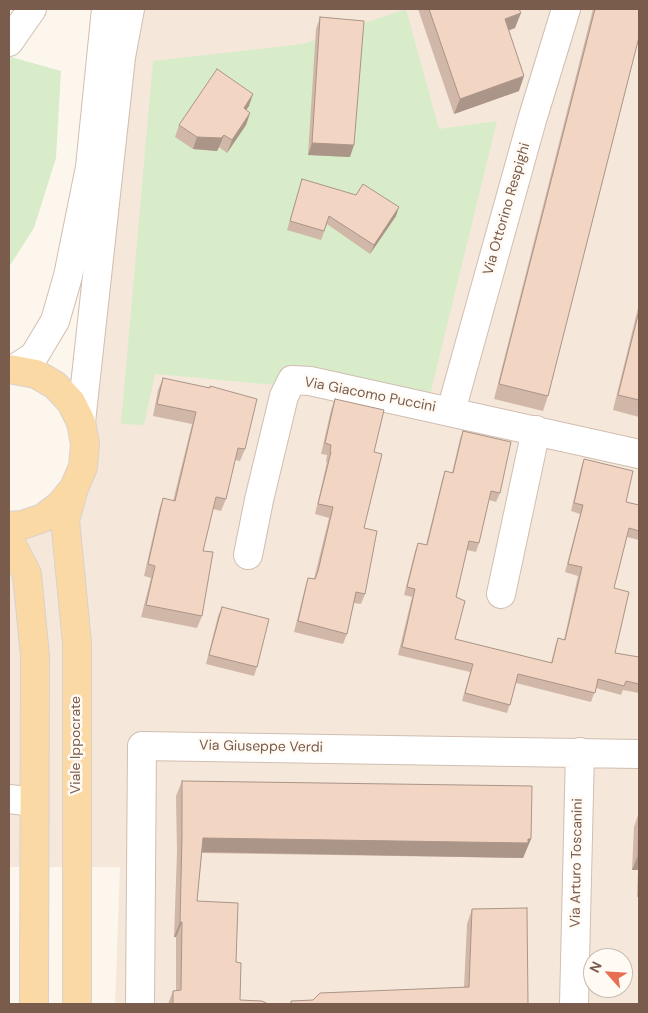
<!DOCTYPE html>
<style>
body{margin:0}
#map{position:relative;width:648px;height:1013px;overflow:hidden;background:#fdf6ec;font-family:"DM Sans",sans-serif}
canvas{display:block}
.frame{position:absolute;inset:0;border:10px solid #7a5c4d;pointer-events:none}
.north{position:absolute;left:583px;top:948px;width:50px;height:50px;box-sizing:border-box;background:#fffaf3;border:1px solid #cabbb1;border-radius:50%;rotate:296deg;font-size:14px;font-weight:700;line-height:20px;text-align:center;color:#7a5c4d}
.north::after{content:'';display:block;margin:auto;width:18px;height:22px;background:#e76f51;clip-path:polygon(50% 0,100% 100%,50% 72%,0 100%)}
</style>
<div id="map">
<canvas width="648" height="1013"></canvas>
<div class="frame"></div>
<div class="north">N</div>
</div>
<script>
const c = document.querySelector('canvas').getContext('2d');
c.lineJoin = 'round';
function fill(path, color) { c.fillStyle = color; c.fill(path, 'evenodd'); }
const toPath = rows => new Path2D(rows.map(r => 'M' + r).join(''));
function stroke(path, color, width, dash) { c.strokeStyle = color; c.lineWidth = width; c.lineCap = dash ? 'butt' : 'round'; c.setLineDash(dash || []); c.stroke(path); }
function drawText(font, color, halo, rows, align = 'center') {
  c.font = font + ' "DM Sans",sans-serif'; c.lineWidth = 5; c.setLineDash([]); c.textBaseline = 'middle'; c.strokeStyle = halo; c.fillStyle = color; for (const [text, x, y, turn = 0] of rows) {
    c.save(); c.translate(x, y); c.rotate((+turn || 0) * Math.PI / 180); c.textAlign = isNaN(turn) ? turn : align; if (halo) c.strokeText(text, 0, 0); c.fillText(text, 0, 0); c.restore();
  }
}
fill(toPath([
 [138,9,639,9,639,1004,115,1004,120,867,9,867,9,551,56,513,78,484],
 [593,958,623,958,623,988,593,988]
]), '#f5e8da');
fill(toPath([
 [406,9,439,129,497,121,429,399,155,374,144,425,121,424,153,61,303,44],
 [11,57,61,71,56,158,34,228,9,267,9,59]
]), '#d8ecc9');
const minor = toPath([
 [9,42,32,9],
 [14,369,34,356,55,321,68,276,90,167,106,9],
 [451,411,532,120,566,9],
 [81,422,121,57,130,9],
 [248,555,259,500,284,396,292,380,310,381,639,454],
 [501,594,536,430],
 [9,799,34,802],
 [140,1004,142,746,639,754],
 [574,1004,580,752]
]);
const major = toPath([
 [9,369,36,374,55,385,71,402,81,422,85,444,83,467,74,488,60,505,43,518,22,525,9,526],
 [74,488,65,520,77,643,77,1004],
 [9,539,27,574,35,656,34,1004]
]);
stroke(minor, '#d1beb0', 30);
stroke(major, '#dad1cd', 30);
stroke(minor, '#fff', 28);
stroke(major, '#fbd9a5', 28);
fill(toPath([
 [418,9,519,9,515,28,509,30,519,91,454,114],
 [593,9,639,9,548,396,543,411,494,399],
 [320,17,350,157,308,155,316,29],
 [249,106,246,110,250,113,246,125,227,153,219,147,217,151,193,149,175,137,179,125],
 [302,179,396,216,370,254,327,224,321,240,287,230],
 [639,304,639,417,613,410],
 [163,378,245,449,240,461,235,460,226,499,221,511,213,509,203,551,202,616,197,628,141,617,151,578,144,576,159,510,163,498,173,501,192,424,153,416,158,390],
 [335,399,374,452,364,528,365,594,361,604,354,603,347,634,343,644,294,632,305,588,308,578,314,579,329,518,315,514,327,462,326,462,327,455,321,454,331,410],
 [463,431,500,493,496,502,489,500,479,543,476,552,467,550,456,597,455,639,551,663,555,647,558,638,564,640,578,576,565,572,580,514,571,511,581,468,584,459,626,502,639,505,639,540,627,537,614,588,615,653,639,657,639,693,623,690,621,695,596,688,591,702,516,683,507,713,462,701,470,672,398,655,412,597,404,595,415,551,418,543,426,545,442,480,445,471,452,473,460,439],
 [222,607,257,667,254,676,206,664,218,616],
 [182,781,531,839,523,858,202,853,197,901,236,962,240,1000,268,1004,168,1004,173,991,176,991,176,937,174,937,177,852,176,796],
 [639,812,639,897,637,897,638,870,632,870,634,827],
 [472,909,528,1004,290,1004,291,1001,313,1000,464,987,467,924],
 [639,917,639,937,638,937]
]), '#d1b7a8');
fill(toPath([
 [521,13,515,28,499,34,505,19],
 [524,76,519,91,454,114,460,99],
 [253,94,249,106,239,120,244,108],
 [250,113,246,125,227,153,232,140],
 [224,135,219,147,217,151,193,149,197,137],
 [312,143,354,145,350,157,308,155],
 [399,207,396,216,370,254,374,245],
 [203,838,528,839,531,839,523,858,198,852],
 [638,855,639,855,639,868,638,870,632,870],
 [180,922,182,922,176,937,174,937]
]), '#aa9588');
const building = toPath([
 [429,9,519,9,521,13,505,19,524,76,460,99,429,9],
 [595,9,639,9,639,37,548,396,499,384,595,9],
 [320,17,364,21,354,145,312,143,320,17],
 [217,69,253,94,244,108,250,113,232,140,224,135,221,138,197,137,179,125,217,69],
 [302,179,356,195,363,184,399,207,374,245,329,216,324,231,290,221,302,179],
 [639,311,639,400,618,395,639,311],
 [163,378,210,388,210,386,257,399,245,449,238,448,226,499,216,497,203,551,213,552,202,616,146,605,155,566,148,564,163,498,175,501,196,412,157,404,163,378],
 [335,399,384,410,374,452,382,454,364,528,377,531,365,594,356,592,347,634,298,621,308,578,315,579,318,571,333,507,318,504,331,452,330,452,331,445,325,443,335,399],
 [463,431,511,442,500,493,491,491,479,543,469,541,456,597,465,601,455,639,552,663,558,638,565,640,582,567,568,564,583,505,574,503,584,459,633,471,626,502,639,505,639,531,629,528,614,588,629,592,615,653,639,657,639,684,626,681,624,686,598,679,595,693,518,674,510,705,465,693,473,664,402,647,415,589,407,587,418,543,427,545,445,471,453,473,463,431],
 [222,607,269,619,257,667,209,655,222,607],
 [182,781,532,786,531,839,528,839,528,843,203,838,197,901,238,903,236,962,241,963,240,1000,262,1001,268,1004,173,1004,173,991,181,990,182,922,180,922,182,837,182,781],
 [639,812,639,855,638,855,639,812],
 [527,908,528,1004,291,1004,291,1001,313,1000,320,993,469,987,472,909,527,908]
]);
fill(building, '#f3d5c3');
stroke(building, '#aa9588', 1);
drawText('14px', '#7a5c4d', '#fffaf3', [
 ["Via Ottorino Respighi",507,209,-74],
 ["Via Giacomo Puccini",370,395,11],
 ["Viale Ippocrate",76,745,-90],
 ["Via Giuseppe Verdi",261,747,1],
 ["Via Arturo Toscanini",577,863,-89]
]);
</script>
